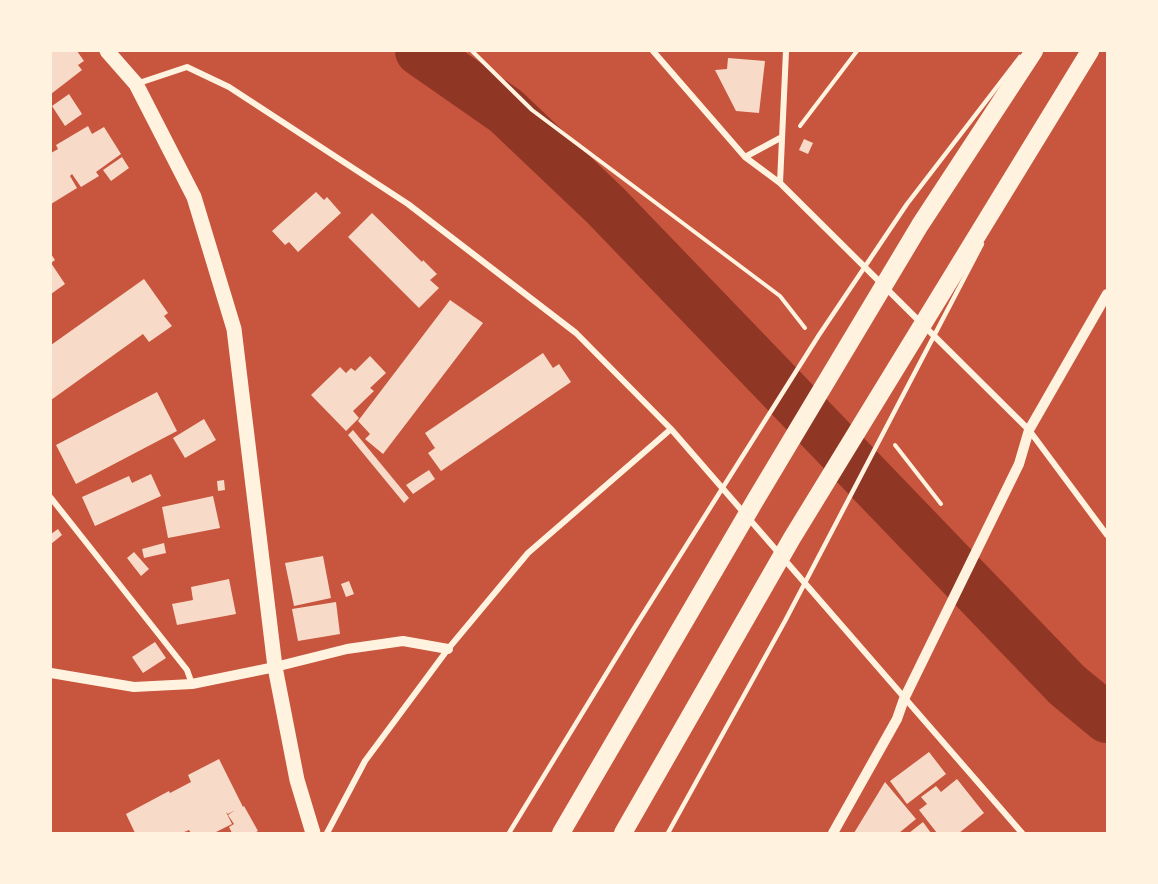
<!DOCTYPE html>
<style>
body{margin:0}
#map{position:relative;width:1158px;height:884px;overflow:hidden;background:#c8553d;font-family:"IBM Plex Sans",sans-serif}
canvas{display:block}
.frame{position:absolute;inset:0;border:52px solid #fff3e0;pointer-events:none}
</style>
<div id="map">
<canvas width="1158" height="884"></canvas>
<div class="frame"></div>
</div>
<script>
const c = document.querySelector('canvas').getContext('2d');
c.lineJoin = 'round';
const toPath = rows => new Path2D(rows.map(r => 'M' + r).join(''));
function stroke(path, color, width, dash) { c.strokeStyle = color; c.lineWidth = width; c.lineCap = dash ? 'butt' : 'round'; c.setLineDash(dash || []); c.stroke(path); }
function fill(path, color) { c.fillStyle = color; c.fill(path, 'evenodd'); }
stroke(toPath([
 [420,51,506,111,606,206,1067,685,1107,718]
]), '#8f3625', 50);
fill(toPath([
 [53,51,77,51,84,61,78,65,82,70,51,94,51,52],
 [728,58,765,61,759,113,736,111,715,70,727,69],
 [69,94,82,114,65,126,52,106],
 [88,126,92,134,104,127,121,154,96,172,99,176,81,187,72,174,70,176,77,188,51,204,51,153,58,149,56,145],
 [804,139,813,143,808,154,799,150],
 [122,157,129,168,111,181,103,170],
 [316,192,324,200,327,197,341,213,298,252,289,242,285,245,272,231],
 [372,213,422,262,423,260,437,274,430,280,439,288,419,308,348,237],
 [51,254,55,260,51,263,65,284,51,294],
 [144,279,168,313,164,316,172,326,149,342,143,334,51,400,51,345],
 [450,300,483,323,383,454,365,439,370,434,358,421],
 [543,353,553,368,559,364,571,382,441,471,428,453,435,448,425,433],
 [370,356,386,373,370,388,374,391,353,411,359,418,346,431,311,395,340,367,346,373,351,368,355,371],
 [157,392,177,431,76,484,56,445],
 [204,419,216,440,185,458,173,438],
 [353,430,409,498,404,503,348,435],
 [429,470,435,479,413,494,406,485],
 [151,474,161,496,95,526,82,497,129,476,132,483],
 [224,480,225,490,218,491,217,481],
 [213,496,220,528,168,538,162,507],
 [58,529,62,535,51,544,51,534],
 [164,543,166,553,144,558,142,549],
 [134,552,149,569,141,576,127,558],
 [323,556,331,598,294,606,285,563],
 [229,579,236,614,177,625,172,604,193,600,191,587],
 [349,581,354,594,346,597,341,584],
 [336,602,340,634,298,641,292,609],
 [155,642,166,658,143,673,132,657],
 [929,752,946,774,907,804,890,781],
 [219,759,243,807,244,806,258,831,254,833,232,833,229,827,234,824,228,815,235,810,228,814,226,812,232,824,214,833,191,833,189,830,182,833,135,833,126,814,169,791,170,793,191,782,188,775],
 [957,779,984,813,959,833,937,833,919,810,927,804,921,797,936,786,941,792],
 [885,782,916,819,899,833,854,833],
 [923,822,931,833,909,833]
]), '#f7dbc8');
stroke(toPath([
 [472,51,532,110,780,296,805,328],
 [800,126,857,51],
 [895,445,941,504]
]), '#fff3e0', 4);
stroke(toPath([
 [509,833,633,630,819,335,907,204,1020,57],
 [668,833,785,621,982,244]
]), '#fff3e0', 4.5);
stroke(toPath([
 [653,51,745,157,780,183,1029,430,1107,535],
 [136,84,187,67,229,87,408,204,576,333,671,429,1022,833],
 [745,157,782,137],
 [780,183,786,51],
 [51,498,187,670,192,684],
 [327,833,365,761,448,649,528,553,671,429]
]), '#fff3e0', 6);
stroke(toPath([
 [51,673,134,687,192,684,275,667,347,649,403,641,448,649],
 [833,833,897,719,904,699,1019,464,1029,430,1107,294]
]), '#fff3e0', 10);
stroke(toPath([
 [107,51,136,84,194,197,234,329,275,667,297,780,313,833]
]), '#fff3e0', 15);
stroke(toPath([
 [561,833,756,499,920,225,1034,51],
 [623,833,792,538,1090,51]
]), '#fff3e0', 18);
</script>
